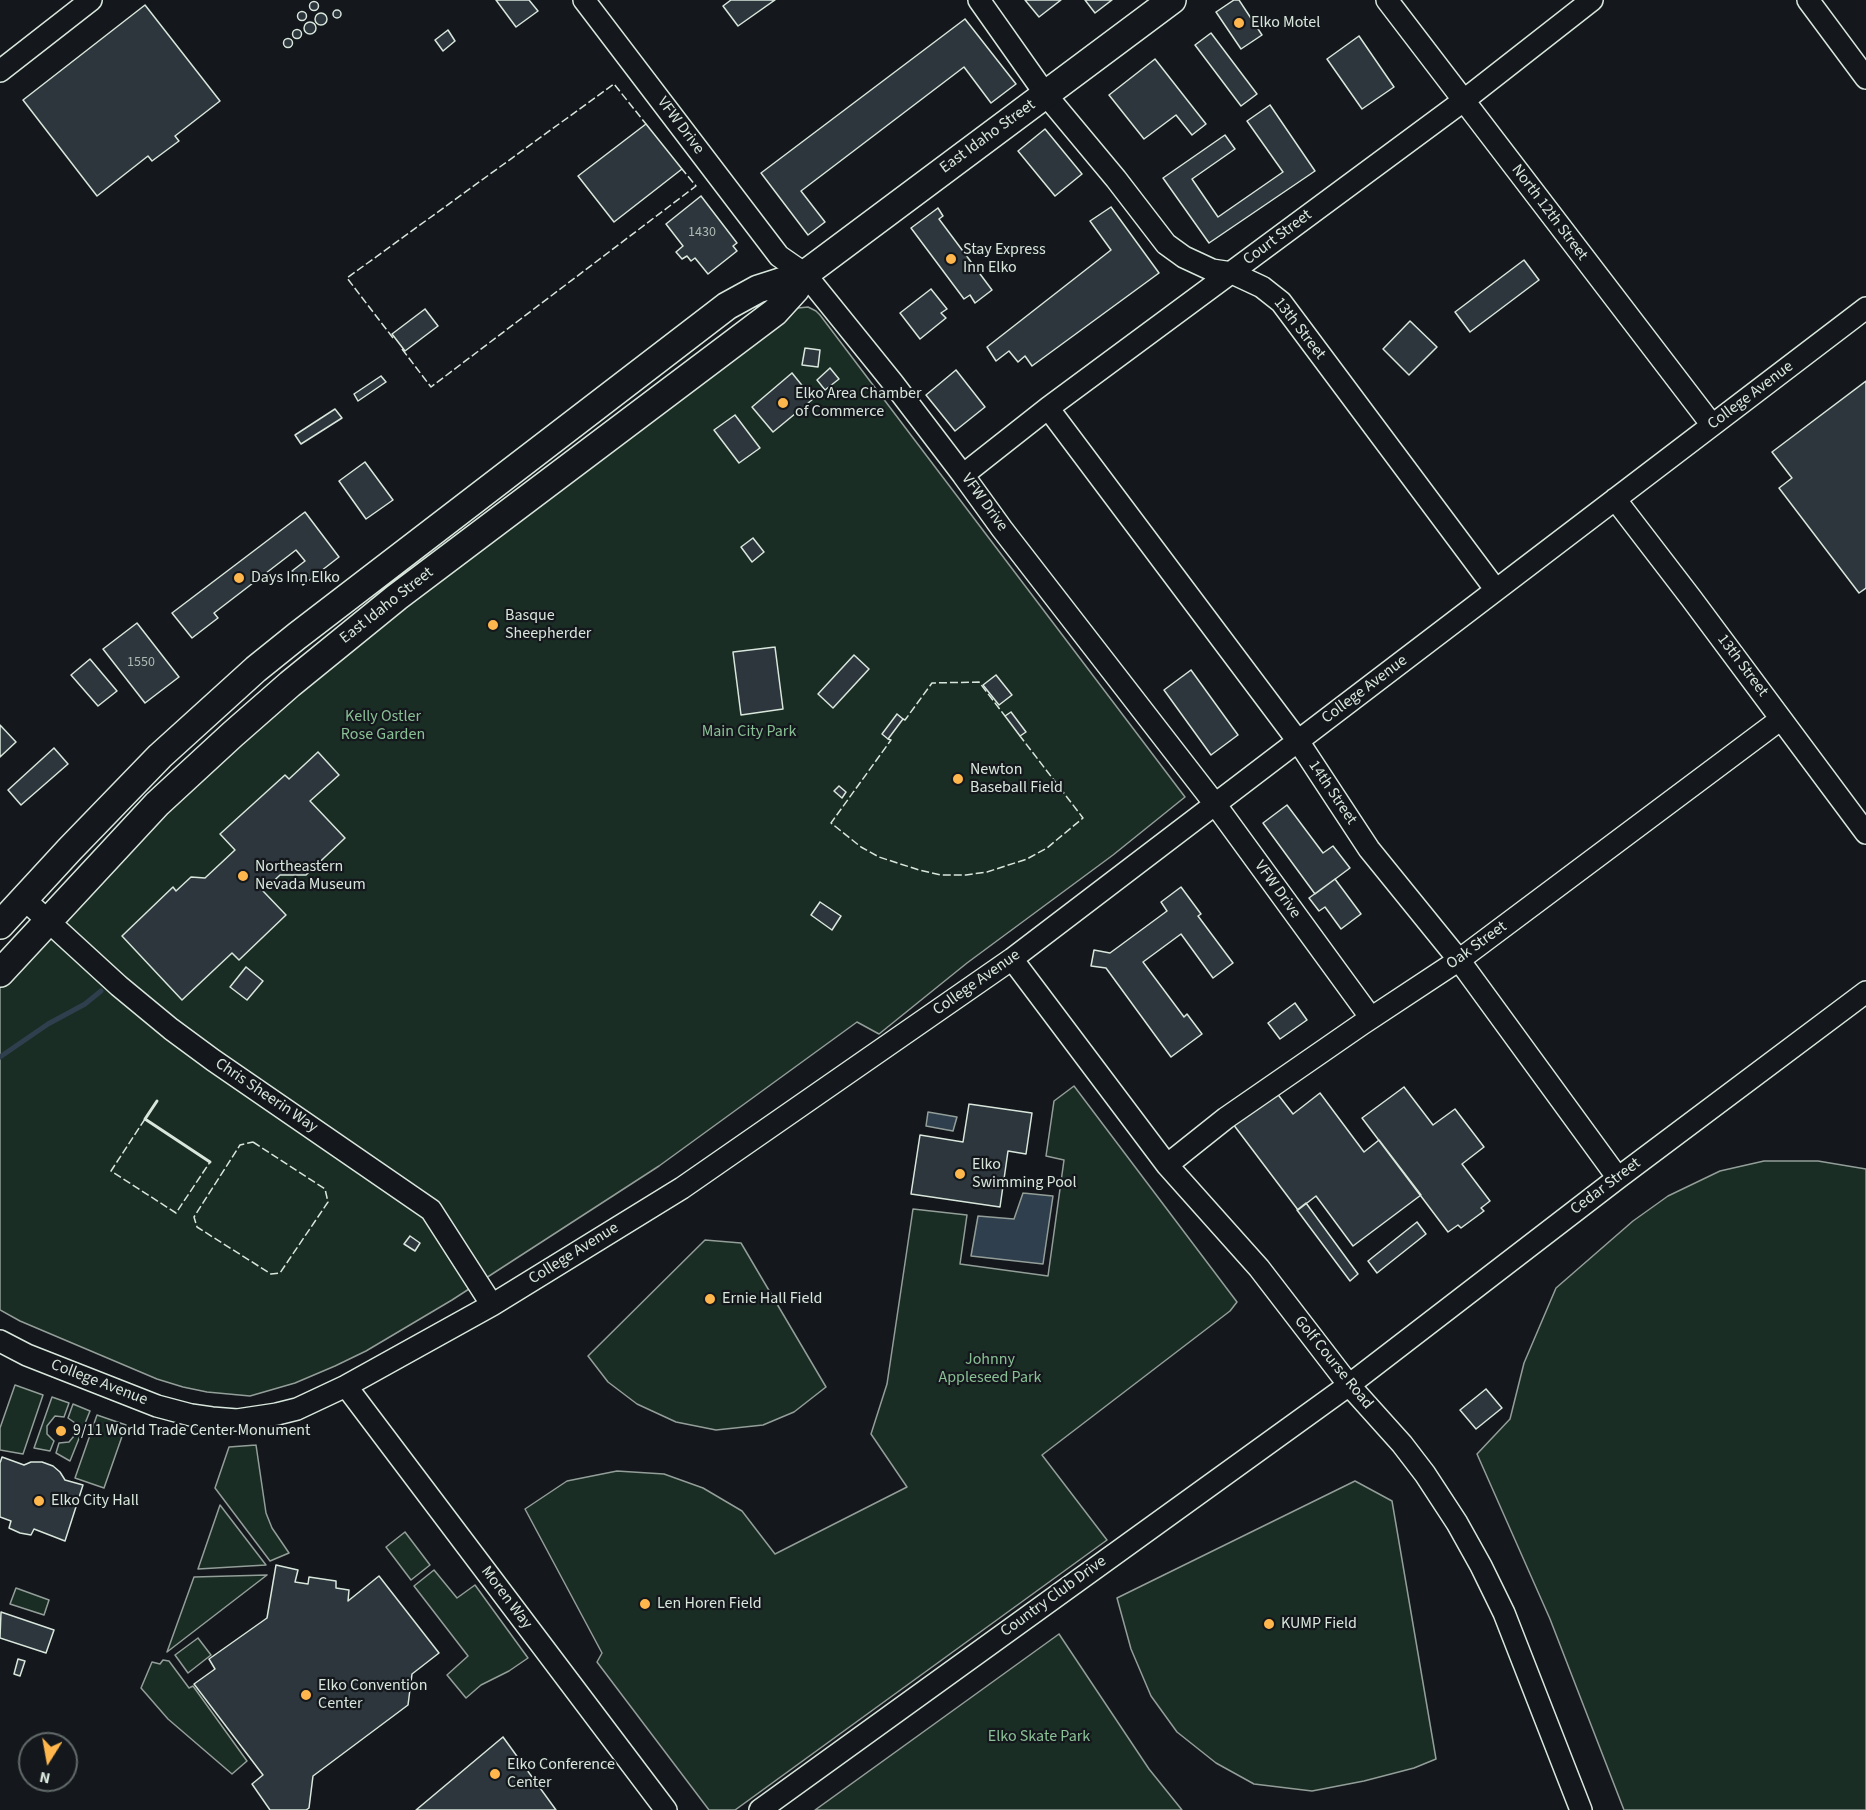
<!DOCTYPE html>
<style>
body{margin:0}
#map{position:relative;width:1866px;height:1810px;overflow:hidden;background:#14181c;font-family:"Source Sans 3",sans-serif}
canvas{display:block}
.north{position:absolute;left:18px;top:1732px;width:60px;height:60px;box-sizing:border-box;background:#14181c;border:2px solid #626a69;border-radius:50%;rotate:191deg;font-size:16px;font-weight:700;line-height:24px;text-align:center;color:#d8e6dc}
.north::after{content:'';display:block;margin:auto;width:21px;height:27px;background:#ffb74d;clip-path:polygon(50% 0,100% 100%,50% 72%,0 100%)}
</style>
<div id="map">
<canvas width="1866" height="1810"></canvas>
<div class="north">N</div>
</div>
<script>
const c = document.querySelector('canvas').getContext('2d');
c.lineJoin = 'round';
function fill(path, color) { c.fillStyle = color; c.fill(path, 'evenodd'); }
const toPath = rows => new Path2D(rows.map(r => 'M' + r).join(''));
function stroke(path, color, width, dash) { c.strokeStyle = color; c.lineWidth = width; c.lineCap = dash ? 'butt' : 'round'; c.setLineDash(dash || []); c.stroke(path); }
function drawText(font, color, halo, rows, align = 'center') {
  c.font = font + ' "Source Sans 3",sans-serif'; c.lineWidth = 4.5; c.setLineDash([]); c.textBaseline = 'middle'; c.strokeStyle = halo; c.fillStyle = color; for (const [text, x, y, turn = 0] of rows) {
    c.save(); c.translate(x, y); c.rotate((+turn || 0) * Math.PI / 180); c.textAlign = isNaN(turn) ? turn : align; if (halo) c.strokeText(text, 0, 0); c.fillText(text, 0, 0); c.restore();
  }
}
const green = toPath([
 [808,307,816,311,820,315,1185,797,1113,855,967,963,879,1034,857,1022,659,1166,452,1300,366,1351,335,1366,295,1383,250,1396,207,1392,183,1387,157,1379,20,1321,0,1310,0,983,198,780,336,659,793,311,798,308,808,307],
 [1074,1086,1237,1302,1230,1311,1042,1455,1107,1540,735,1810,709,1810,597,1662,602,1653,525,1509,567,1481,617,1471,664,1474,703,1488,742,1511,775,1554,907,1487,871,1434,887,1384,913,1209,967,1215,960,1264,1048,1276,1064,1160,1046,1156,1054,1101,1074,1086],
 [1764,1161,1818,1161,1866,1169,1866,1810,1624,1810,1550,1619,1477,1454,1510,1419,1524,1363,1556,1288,1633,1221,1668,1196,1720,1171,1764,1161],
 [705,1240,741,1243,826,1387,794,1412,763,1425,716,1430,676,1422,637,1404,608,1382,588,1356,705,1240],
 [15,1385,43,1395,23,1454,0,1450,0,1428,15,1385],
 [52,1397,69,1403,64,1417,55,1416,47,1426,47,1434,54,1441,50,1451,34,1448,52,1397],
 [73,1404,90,1411,70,1461,56,1453,59,1443,69,1442,74,1436,75,1423,68,1418,73,1404],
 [97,1415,126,1425,104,1488,75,1478,97,1415],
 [256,1445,266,1513,272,1528,289,1553,270,1561,215,1488,229,1447,256,1445],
 [1355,1481,1392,1501,1436,1759,1414,1768,1364,1781,1312,1791,1254,1784,1216,1763,1177,1732,1151,1696,1131,1649,1117,1598,1355,1481],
 [220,1505,266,1565,198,1569,220,1505],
 [405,1532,430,1565,411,1580,386,1547,405,1532],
 [434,1570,457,1598,475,1585,528,1658,509,1671,481,1685,466,1698,447,1675,468,1656,414,1586,434,1570],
 [267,1575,167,1652,194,1577,267,1575],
 [16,1588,49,1600,44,1615,10,1604,16,1588],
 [1059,1634,1149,1769,1182,1810,815,1810,1059,1634],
 [198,1638,211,1655,188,1673,175,1655,198,1638],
 [163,1660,169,1661,189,1688,193,1686,247,1761,232,1774,168,1719,141,1688,152,1662,160,1664,163,1660]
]);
fill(green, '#1a2d24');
stroke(green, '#939e99', 1.5);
const water = toPath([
 [928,1112,957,1117,953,1131,926,1126,928,1112],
 [1023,1193,1053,1196,1043,1264,971,1256,978,1216,1014,1219,1023,1193]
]);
fill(water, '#2f3f4d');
stroke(water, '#939e99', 1.5);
stroke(toPath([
 [0,1057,48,1024,85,1004,101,991]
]), '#2f3f4d', 5);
const building = toPath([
 [496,0,529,0,538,11,516,27,496,0],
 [731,0,775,0,738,26,723,6,731,0],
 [1025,0,1061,0,1039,17,1025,0],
 [1085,0,1112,0,1095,13,1085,0],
 [1234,0,1239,0,1262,35,1241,49,1216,12,1234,0],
 '309.5 6a4.5 4.5 0 1 1 9 0a4.5 4.5 0 1 1-9 0Z',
 [145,5,220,101,175,136,179,141,152,161,148,156,97,196,23,100,145,5],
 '333 14a4 4 0 1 1 8 0a4 4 0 1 1-8 0Z',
 '297.5 16a4.5 4.5 0 1 1 9 0a4.5 4.5 0 1 1-9 0Z',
 '315 19a6 6 0 1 1 12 0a6 6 0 1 1-12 0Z',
 [965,19,1016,84,991,103,964,67,801,191,825,222,808,235,761,173,965,19],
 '304 28a6 6 0 1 1 12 0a6 6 0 1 1-12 0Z',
 '292.5 34a4.5 4.5 0 1 1 9 0a4.5 4.5 0 1 1-9 0Z',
 [448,30,455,41,443,51,435,40,448,30],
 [1211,33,1257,94,1241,106,1195,45,1211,33],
 [1359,36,1394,87,1362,109,1327,59,1359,36],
 '283.5 43a4.5 4.5 0 1 1 9 0a4.5 4.5 0 1 1-9 0Z',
 [1155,59,1206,124,1192,135,1176,115,1144,139,1109,95,1155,59],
 [1270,105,1315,171,1209,243,1163,178,1225,135,1235,149,1192,179,1218,217,1283,172,1247,121,1270,105],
 [646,124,682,169,614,222,578,176,646,124],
 [1045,129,1082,174,1055,196,1018,151,1045,129],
 [701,196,737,243,733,246,737,251,708,274,695,258,691,261,687,256,682,259,676,252,683,246,666,224,701,196],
 [1111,207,1159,273,1032,366,1025,356,1018,362,1009,351,996,361,987,347,1111,250,1090,221,1111,207],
 [938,208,943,216,939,219,992,290,975,303,970,295,964,299,911,228,938,208],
 [1524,260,1539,280,1470,332,1455,312,1524,260],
 [931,289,947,309,941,313,946,318,920,339,900,313,931,289],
 [425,309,438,326,405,351,392,334,425,309],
 [1410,321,1437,347,1409,375,1383,349,1410,321],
 [805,348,820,350,818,367,802,365,805,348],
 [830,368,839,379,825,390,817,380,830,368],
 [956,370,985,407,955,431,926,395,956,370],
 [792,373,813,399,773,432,752,407,792,373],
 [381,376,386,382,358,401,354,394,381,376],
 [1866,381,1866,588,1859,593,1779,488,1792,478,1772,452,1866,381],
 [335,409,342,418,301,444,295,435,335,409],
 [735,415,760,448,739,463,714,430,735,415],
 [365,462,393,500,366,519,339,481,365,462],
 [305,512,339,557,303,585,292,571,305,561,296,550,214,613,218,618,192,638,172,613,305,512],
 [753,538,764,552,752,562,741,547,753,538],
 [137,623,179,677,145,703,103,649,137,623],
 [775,647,783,709,741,715,733,652,775,647],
 [854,655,869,669,833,708,818,694,854,655],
 [90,659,117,691,98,706,71,675,90,659],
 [1191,670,1238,735,1211,755,1164,690,1191,670],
 [996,675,1012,695,999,705,983,685,996,675],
 [1011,712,1026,732,1020,736,1005,716,1011,712],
 [897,714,903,719,888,739,882,734,897,714],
 [0,725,16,742,0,757,0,725],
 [54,748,68,764,21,805,8,790,54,748],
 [318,752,339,775,310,801,345,838,306,875,280,875,263,891,286,915,239,960,232,953,182,1000,122,936,173,887,176,891,191,877,205,878,235,850,220,834,285,775,289,779,318,752],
 [839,786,846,792,842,798,834,791,839,786],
 [1287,805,1323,853,1333,846,1350,868,1315,894,1263,823,1287,805],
 [1335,879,1361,914,1341,929,1325,907,1319,911,1309,898,1335,879],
 [1181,887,1201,914,1198,916,1233,963,1213,978,1181,934,1143,962,1184,1017,1187,1014,1202,1034,1171,1057,1106,968,1091,966,1094,950,1110,953,1167,911,1161,902,1181,887],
 [820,902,841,916,832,930,811,915,820,902],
 [246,967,263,981,247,1000,230,987,246,967],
 [1295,1003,1307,1020,1280,1039,1268,1023,1295,1003],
 [1404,1087,1433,1125,1455,1109,1484,1147,1462,1164,1490,1201,1481,1208,1484,1211,1461,1228,1458,1225,1448,1232,1362,1118,1404,1087],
 [1276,1092,1293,1114,1320,1093,1364,1152,1379,1140,1421,1195,1353,1246,1316,1196,1298,1210,1233,1124,1276,1092],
 [969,1104,1032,1113,1026,1154,1008,1151,1000,1207,911,1194,920,1135,963,1142,969,1104],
 [1306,1203,1358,1274,1350,1281,1297,1210,1306,1203],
 [1417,1222,1426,1234,1377,1273,1368,1261,1417,1222],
 [410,1236,420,1243,415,1251,404,1244,410,1236],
 [1486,1389,1502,1408,1476,1429,1460,1410,1486,1389],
 [2,1457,24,1465,31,1462,42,1462,53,1466,60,1472,65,1480,83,1485,65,1541,34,1529,31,1535,20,1533,9,1528,11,1521,0,1517,0,1463,2,1457],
 [276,1565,298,1570,295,1582,308,1584,309,1577,336,1581,336,1588,349,1590,348,1601,379,1576,439,1653,412,1674,408,1705,313,1776,309,1808,306,1810,270,1810,252,1784,263,1775,194,1684,215,1669,209,1659,267,1618,276,1565],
 [1,1612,54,1630,46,1653,0,1638,1,1612],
 [18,1659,25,1661,20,1676,14,1674,18,1659],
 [503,1737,556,1810,416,1810,503,1737]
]);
fill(building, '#2c363c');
stroke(building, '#d8e6dc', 1.5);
const minor = toPath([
 [584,0,779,256,805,274,893,383,963,475,1002,529,1215,804,1371,1018],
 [979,0,1046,95,1116,179,1166,244,1184,257,1212,270,1232,273,1262,287,1281,302,1496,590],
 [1387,0,1712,425],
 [1808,0,1866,78],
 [0,71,91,0],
 [1048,408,1298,741,1369,849,1459,960,1618,1178],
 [963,475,1048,408,1463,101,1592,0],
 [1615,499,1691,598,1866,833],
 [24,899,119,986,171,1029,213,1060,431,1210,492,1305],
 [1012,959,1167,1165,1259,1268,1349,1385,1402,1444,1425,1474,1457,1523,1481,1566,1504,1613,1581,1810],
 [1167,1165,1226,1118,1362,1024,1459,960,1781,719],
 [0,1341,27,1355,157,1406,191,1415,212,1418,237,1420,277,1414,297,1409,346,1386,492,1305,682,1188,1012,959,1866,308],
 [346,1386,666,1810],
 [760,1810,1349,1385,1618,1178,1866,992]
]);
const major = toPath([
 [0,925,70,849,160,756,256,669,297,636,727,306,758,289,805,274,1172,0],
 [0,973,157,804,233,734,290,684,397,597,775,312,795,290,805,274]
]);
stroke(minor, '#d8e6dc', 24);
stroke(major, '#d8e6dc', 30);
stroke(minor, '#14181c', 21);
stroke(major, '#14181c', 27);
stroke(toPath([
 [393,338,347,278,614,84,646,124],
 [402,349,431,387,696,186,682,169],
 [903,719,905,720,932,683,979,682,1005,716],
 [888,739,891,740,831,823,861,847,879,857,919,870,941,875,966,875,987,872,1027,859,1047,848,1083,818,1020,736],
 [145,1119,111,1171,176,1213,210,1162],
 [253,1142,325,1189,328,1202,280,1273,271,1274,197,1227,194,1217,240,1145,253,1142]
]), '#d8e6dc', 1.5, [8, 3]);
stroke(toPath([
 [157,1101,145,1119,210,1162]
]), '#d8e6dc', 3);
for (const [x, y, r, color] of [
 [1239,23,6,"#ffb74d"],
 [951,259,6,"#ffb74d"],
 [783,403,6,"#ffb74d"],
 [239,578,6,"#ffb74d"],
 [493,625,6,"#ffb74d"],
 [958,779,6,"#ffb74d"],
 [243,876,6,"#ffb74d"],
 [960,1174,6,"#ffb74d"],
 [710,1299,6,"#ffb74d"],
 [61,1431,6,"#ffb74d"],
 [39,1501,6,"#ffb74d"],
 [645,1604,6,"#ffb74d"],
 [1269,1624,6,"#ffb74d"],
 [306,1695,6,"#ffb74d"],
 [495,1774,6,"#ffb74d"]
]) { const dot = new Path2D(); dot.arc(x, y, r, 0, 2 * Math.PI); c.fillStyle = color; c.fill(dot); stroke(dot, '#14181c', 2); }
drawText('14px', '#adbab4', null, [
 ["1430",702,233],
 ["1550",141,663]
]);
drawText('16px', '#d8e6dc', '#14181c', [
 ["Elko Motel",1251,23],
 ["Stay Express",963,250],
 ["Inn Elko",963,268],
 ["Elko Area Chamber",795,394],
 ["of Commerce",795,412],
 ["Days Inn Elko",251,578],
 ["Basque",505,616],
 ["Sheepherder",505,634],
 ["Newton",970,770],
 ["Baseball Field",970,788],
 ["Northeastern",255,867],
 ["Nevada Museum",255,885],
 ["Elko",972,1165],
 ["Swimming Pool",972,1183],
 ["Ernie Hall Field",722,1299],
 ["9/11 World Trade Center Monument",73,1431],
 ["Elko City Hall",51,1501],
 ["Len Horen Field",657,1604],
 ["KUMP Field",1281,1624],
 ["Elko Convention",318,1686],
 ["Center",318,1704],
 ["Elko Conference",507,1765],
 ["Center",507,1783]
], 'left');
drawText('16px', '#d8e6dc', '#14181c', [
 ["VFW Drive",680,126,53],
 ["East Idaho Street",988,137,-36],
 ["North 12th Street",1549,213,53],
 ["Court Street",1278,238,-37],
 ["13th Street",1299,329,52],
 ["College Avenue",1751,396,-37],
 ["VFW Drive",984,503,54],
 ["East Idaho Street",387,606,-38],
 ["13th Street",1742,666,53],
 ["College Avenue",1365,690,-37],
 ["14th Street",1332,793,56],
 ["VFW Drive",1277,890,54],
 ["Oak Street",1477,946,-36],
 ["College Avenue",977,983,-35],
 ["Chris Sheerin Way",266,1096,34],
 ["Cedar Street",1606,1187,-37],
 ["College Avenue",574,1254,-32],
 ["Golf Course Road",1333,1363,51],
 ["College Avenue",99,1383,21],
 ["Country Club Drive",1054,1597,-36],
 ["Moren Way",506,1598,53]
]);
drawText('16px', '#8ac095', '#14181c', [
 ["Kelly Ostler",383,717],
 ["Rose Garden",383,735],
 ["Main City Park",749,732],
 ["Johnny",990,1360],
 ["Appleseed Park",990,1378],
 ["Elko Skate Park",1039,1737]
]);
</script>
